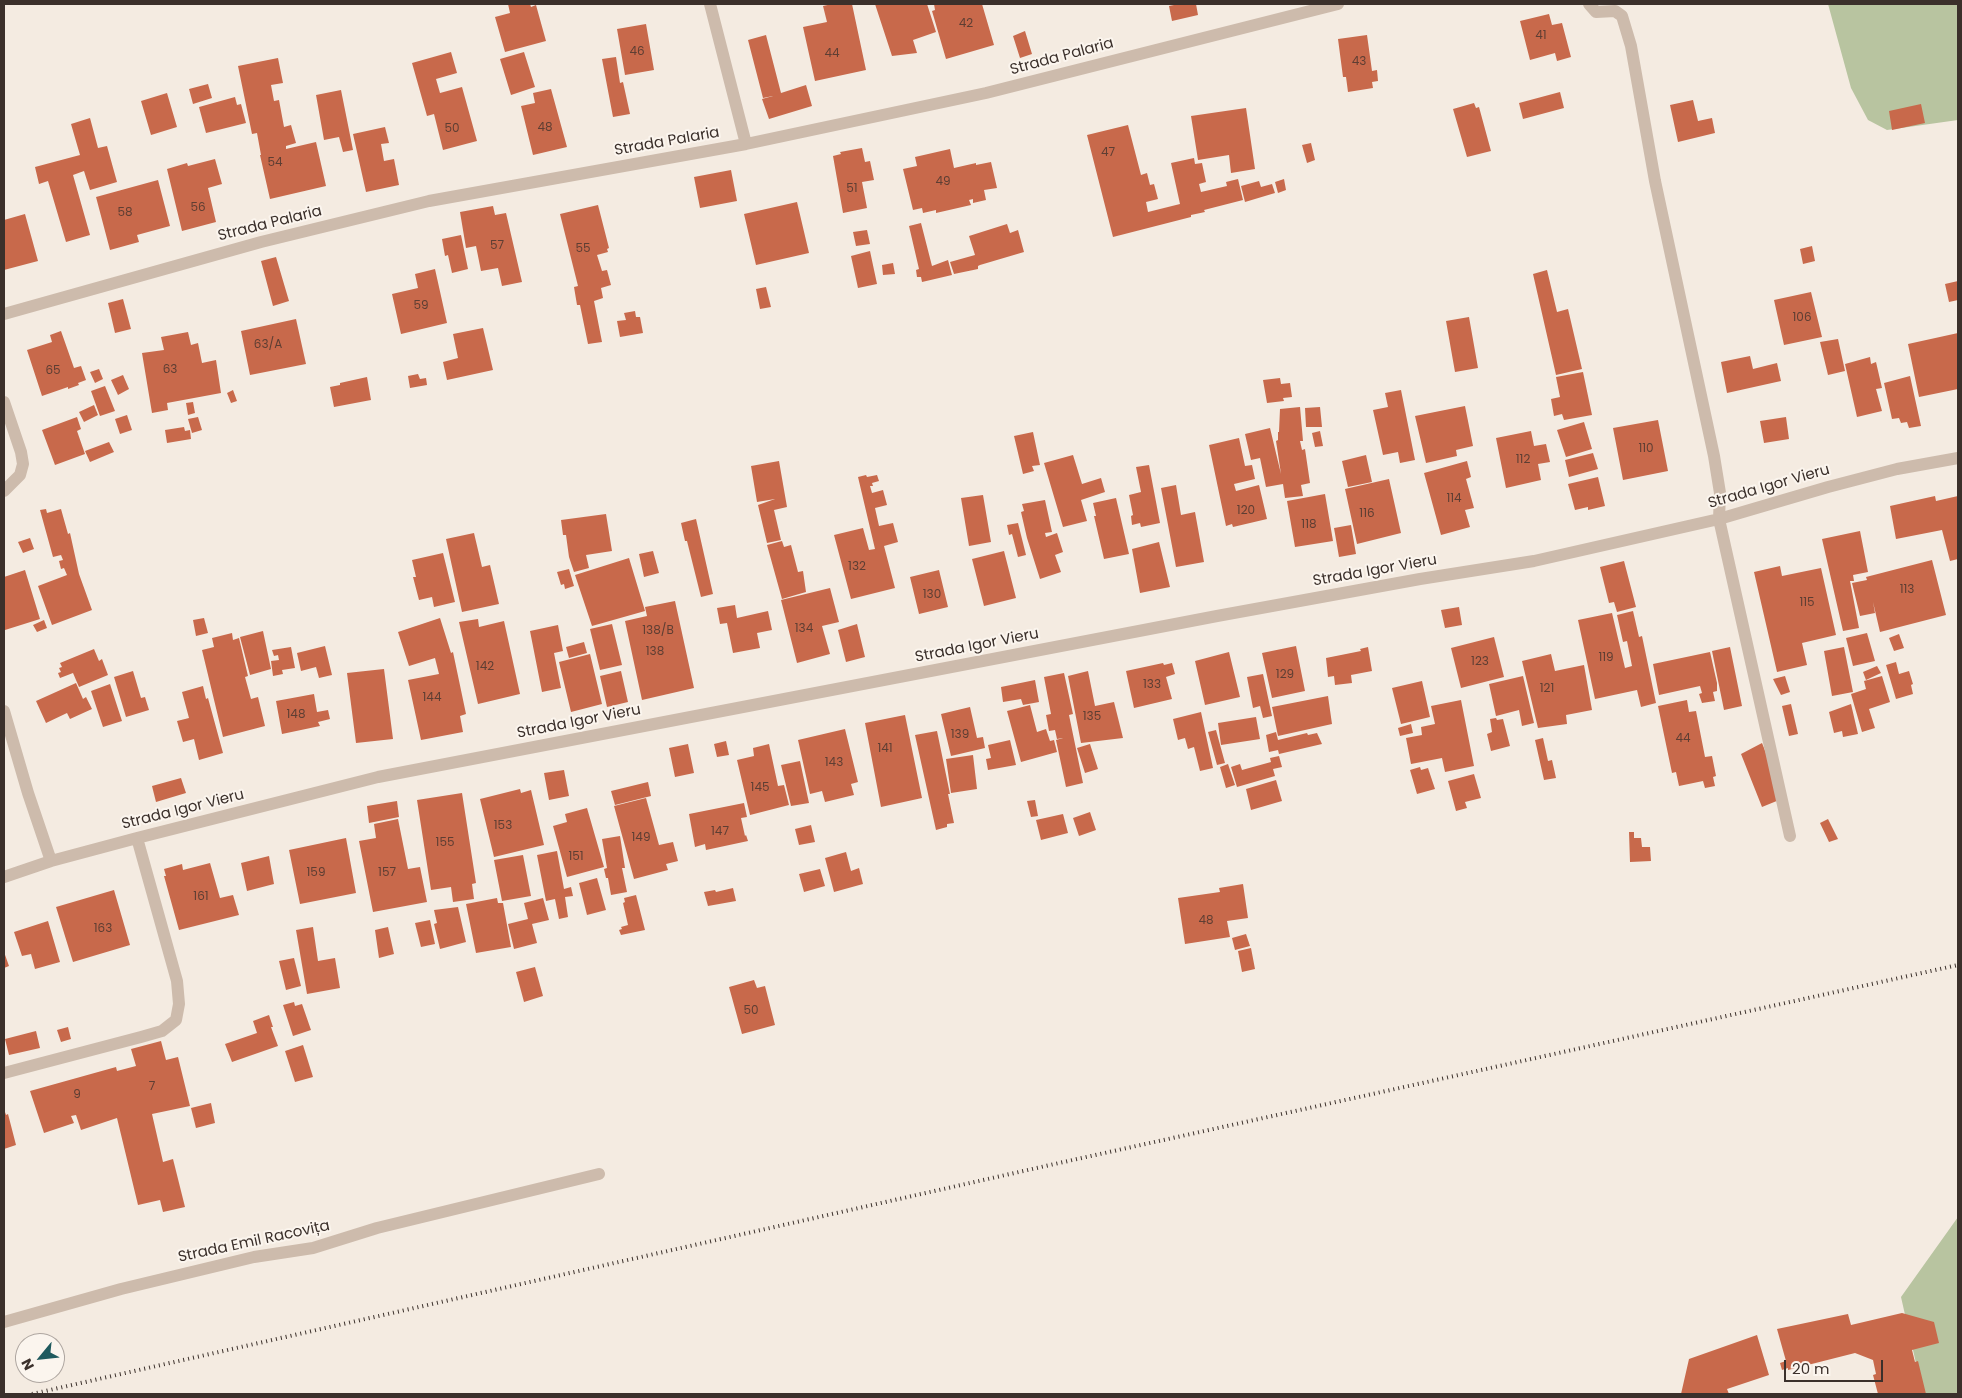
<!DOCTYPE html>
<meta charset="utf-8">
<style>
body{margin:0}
#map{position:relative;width:1962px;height:1398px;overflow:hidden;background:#f4ebe1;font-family:Poppins,sans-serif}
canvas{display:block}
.frame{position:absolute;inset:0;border:5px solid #3b302b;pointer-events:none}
.north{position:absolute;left:15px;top:1333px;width:50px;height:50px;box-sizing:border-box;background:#fbf5ee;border:1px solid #aea6a0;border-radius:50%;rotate:242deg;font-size:14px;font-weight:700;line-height:20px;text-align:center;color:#3b302b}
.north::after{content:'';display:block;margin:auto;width:18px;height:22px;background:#1f5a5e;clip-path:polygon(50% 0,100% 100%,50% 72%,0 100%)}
.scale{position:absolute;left:1784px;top:1360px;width:99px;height:22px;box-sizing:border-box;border:2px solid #3b302b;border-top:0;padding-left:6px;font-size:15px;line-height:18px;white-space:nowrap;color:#3b302b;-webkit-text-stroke:4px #fbf5ee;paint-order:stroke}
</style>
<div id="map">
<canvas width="1962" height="1398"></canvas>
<div class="frame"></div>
<div class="north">N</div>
<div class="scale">20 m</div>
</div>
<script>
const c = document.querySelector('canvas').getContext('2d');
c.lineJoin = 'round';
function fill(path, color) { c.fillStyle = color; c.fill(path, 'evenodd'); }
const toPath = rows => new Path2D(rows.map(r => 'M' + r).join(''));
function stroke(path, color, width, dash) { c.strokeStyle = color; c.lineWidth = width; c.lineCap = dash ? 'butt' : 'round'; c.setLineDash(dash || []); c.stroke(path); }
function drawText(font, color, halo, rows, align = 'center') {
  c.font = font + ' Poppins,sans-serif'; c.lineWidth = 4; c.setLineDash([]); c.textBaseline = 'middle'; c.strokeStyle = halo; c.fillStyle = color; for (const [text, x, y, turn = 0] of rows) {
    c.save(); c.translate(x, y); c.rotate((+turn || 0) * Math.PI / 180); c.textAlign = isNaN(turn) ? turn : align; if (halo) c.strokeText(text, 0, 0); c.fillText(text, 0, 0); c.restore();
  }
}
fill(toPath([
 [1828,4,1958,4,1958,120,1887,130,1868,120,1851,88],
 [1958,1217,1958,1394,1923,1394,1901,1297]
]), '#b8c4a0');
fill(toPath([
 [508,4,530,4,531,7,536,5,546,41,505,52,495,17,510,13],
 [832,4,852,4,866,70,815,81,803,27,827,22,823,6],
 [875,4,927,4,936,32,913,40,917,53,892,56],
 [934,4,982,4,994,45,946,59,932,11,935,10],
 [1179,4,1196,4,1198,15,1172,21,1169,6],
 [1549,14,1552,25,1562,23,1571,57,1557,61,1555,53,1530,60,1520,21],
 [646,24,654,70,625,75,617,29],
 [1025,31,1032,54,1020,58,1013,36],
 [766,35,781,93,806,85,812,106,769,119,762,99,773,96,763,98,748,40],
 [1367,35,1372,71,1377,70,1378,81,1372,82,1373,88,1348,92,1346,77,1343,77,1338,39],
 [451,52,457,73,436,79,440,93,462,87,477,141,443,150,434,114,427,116,412,63],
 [524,52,535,87,511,95,500,59],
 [616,57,620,83,623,82,630,114,613,117,602,59],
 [278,58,283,83,271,85,274,101,279,100,284,127,291,125,296,143,286,146,286,149,316,142,326,186,270,199,260,155,261,155,257,133,252,134,238,66],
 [208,84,212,98,193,104,189,89],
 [551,89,567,147,533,155,521,106,535,103,533,93],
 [341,90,353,150,343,152,339,137,324,140,316,95],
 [1560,92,1564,108,1523,119,1519,103],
 [167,93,177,127,151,135,141,101],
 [235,97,237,105,241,104,246,123,206,133,199,107],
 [1693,100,1698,121,1712,118,1715,133,1678,142,1670,105],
 [1474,103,1476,108,1479,107,1491,151,1467,157,1453,109],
 [1921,104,1925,123,1892,130,1889,111],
 [1246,108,1255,169,1231,173,1229,155,1198,160,1191,116],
 [90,118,98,148,107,146,117,182,90,190,84,171,73,175,90,235,66,242,48,181,39,184,35,167,80,155,71,124],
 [1128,125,1141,175,1147,173,1150,185,1154,184,1158,199,1146,202,1148,212,1180,204,1171,163,1194,158,1195,164,1202,163,1206,182,1199,184,1201,192,1227,186,1226,182,1238,179,1243,200,1204,210,1205,212,1191,215,1191,217,1113,237,1087,135],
 [385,127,389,143,381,144,384,161,394,159,399,185,366,192,353,134],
 [1311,143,1315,160,1307,163,1302,145],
 [862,148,865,162,870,161,874,180,862,182,867,208,843,213,833,156,841,154,840,152],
 [950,149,954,168,976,163,976,165,991,162,997,188,984,190,986,200,973,203,973,199,969,200,971,205,936,213,936,210,923,213,922,208,913,210,903,169,917,166,915,157],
 [215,159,222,184,208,188,216,222,182,231,167,169,187,163,188,166],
 [731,170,737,201,700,208,694,177],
 [1284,179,1286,190,1278,193,1275,182],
 [158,180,170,226,137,235,139,242,110,250,96,197],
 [1259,181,1261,187,1272,184,1275,193,1245,202,1241,186],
 [797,202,809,253,756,265,744,214],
 [598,205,609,248,607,249,608,252,597,255,602,271,607,270,611,285,601,288,603,298,594,301,602,342,588,344,580,305,577,305,574,287,578,286,560,214],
 [493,206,495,215,506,213,522,282,502,286,498,268,481,271,476,246,466,248,460,212],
 [25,214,38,261,4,270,4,220],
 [921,223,932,266,948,260,952,275,922,282,921,277,917,277,916,270,919,269,909,226],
 [1007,224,1010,233,1018,230,1024,252,980,265,978,266,978,269,954,274,950,262,975,255,969,236],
 [867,230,870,244,856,246,853,232],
 [461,235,468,269,452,273,448,255,445,256,442,239],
 [1812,246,1815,261,1803,264,1800,249],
 [870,251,877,284,858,288,851,256],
 [276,257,289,301,273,306,261,261],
 [893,263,895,274,883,275,882,265],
 [435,269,447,323,401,334,392,294,418,288,415,274],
 [1547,270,1557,312,1568,309,1582,369,1556,375,1533,274],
 [1958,281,1958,300,1949,302,1945,284],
 [766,287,771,307,760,309,756,289],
 [1811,292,1822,337,1784,345,1774,300],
 [123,299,131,329,115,333,108,303],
 [635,311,636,317,640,317,643,333,620,337,617,321,626,320,624,313],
 [1469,317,1478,368,1455,372,1446,321],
 [296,319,306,364,250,375,241,331],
 [483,328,493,370,447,380,443,362,458,358,453,334],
 [61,331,74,368,81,366,86,380,78,383,79,385,68,389,68,387,42,396,27,350,52,342,50,335],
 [188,332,191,345,198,343,202,363,216,360,221,393,167,403,168,410,152,413,142,353,164,350,161,337],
 [1958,333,1958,389,1919,397,1908,344],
 [1838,339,1845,371,1828,375,1820,342],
 [1750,356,1753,369,1777,363,1781,381,1727,393,1721,362],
 [1870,357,1871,364,1876,362,1882,388,1876,389,1882,411,1857,417,1845,364],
 [99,369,103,379,95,383,90,372],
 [1583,372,1592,415,1564,420,1562,414,1554,416,1551,399,1560,397,1556,377],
 [418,374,420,379,426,378,427,385,410,388,408,376],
 [123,375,129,389,118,395,111,380],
 [1910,376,1921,426,1909,428,1907,422,1901,423,1899,418,1892,419,1884,383],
 [367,377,371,400,334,407,330,387,340,385,340,383],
 [1280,378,1281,384,1290,383,1292,397,1283,398,1284,401,1267,403,1263,380],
 [105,386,115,411,100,416,91,391],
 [233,390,237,401,231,403,227,393],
 [1401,390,1415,460,1400,463,1398,452,1383,455,1373,410,1388,407,1385,393],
 [193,402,195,413,188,415,186,403],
 [94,405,98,415,84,422,79,412],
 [1465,406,1473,446,1456,450,1457,456,1426,463,1415,416],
 [1300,407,1303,441,1300,441,1302,450,1305,449,1310,483,1301,485,1303,496,1285,498,1283,484,1266,487,1260,458,1251,460,1245,434,1270,428,1281,474,1276,441,1278,440,1278,432,1279,432,1280,409],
 [1320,407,1322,427,1306,427,1305,408],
 [127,415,132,430,120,434,115,419],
 [77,417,81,429,77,431,85,454,55,465,42,430],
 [198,417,202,430,192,433,188,419],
 [1786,417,1789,439,1764,443,1760,421],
 [1658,420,1668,471,1623,480,1613,428],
 [1584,422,1592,449,1566,457,1557,430],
 [184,427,185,431,190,430,191,439,167,443,165,430],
 [1320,431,1323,446,1315,447,1312,433],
 [1531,431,1534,446,1546,444,1550,462,1538,464,1541,480,1506,488,1496,438],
 [1033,432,1040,465,1032,466,1034,471,1023,474,1014,436],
 [1239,438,1245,466,1252,465,1255,479,1234,484,1236,491,1259,485,1267,519,1233,527,1232,524,1226,526,1209,445],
 [109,442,114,452,90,462,85,451],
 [1593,453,1598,469,1569,477,1565,460],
 [1073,455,1082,484,1101,478,1105,492,1081,500,1087,521,1063,527,1044,463],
 [1366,455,1372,482,1348,487,1342,461],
 [779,461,787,507,774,510,781,540,767,543,758,505,775,499,757,502,751,466],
 [1467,461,1471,477,1466,479,1474,508,1465,510,1470,527,1441,535,1424,473],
 [1149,465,1160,523,1141,527,1140,523,1132,525,1131,516,1133,515,1129,495,1141,492,1136,467],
 [866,475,867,477,877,475,879,481,872,483,873,486,870,486,872,493,883,490,887,505,875,508,879,526,893,523,898,542,884,546,895,588,851,599,834,535,863,528,869,550,875,549,858,477],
 [1598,477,1605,506,1588,510,1588,507,1575,510,1568,484],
 [1389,479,1401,533,1357,544,1345,489],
 [1176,485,1181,515,1195,512,1204,562,1176,567,1161,488],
 [1325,494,1333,541,1295,547,1287,501],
 [983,495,991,542,969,546,961,498],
 [1935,496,1936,501,1958,496,1958,559,1950,561,1942,530,1896,539,1890,506],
 [1116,498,1129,554,1104,559,1094,516,1096,516,1093,503],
 [1045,500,1052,532,1045,533,1046,537,1057,533,1063,552,1055,555,1061,572,1040,579,1027,538,1021,512,1024,511,1022,504],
 [46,509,47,513,61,509,68,534,70,533,79,574,92,610,52,625,38,586,67,575,64,568,61,569,59,561,63,560,61,555,53,557,40,510],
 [606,514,612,551,586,555,589,568,574,572,569,557,566,535,563,535,561,520],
 [696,519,713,594,701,597,687,541,685,541,681,523],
 [1018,523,1026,555,1018,557,1012,534,1009,535,1007,525],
 [1351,525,1356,554,1339,557,1334,528],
 [1860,531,1868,572,1853,575,1854,581,1850,581,1859,628,1843,631,1822,539],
 [474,533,482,567,490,565,499,604,462,612,446,539],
 [30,538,34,549,23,553,18,542],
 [782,541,784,547,791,545,798,572,803,571,806,592,782,599,767,545],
 [1159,542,1170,587,1140,593,1132,549],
 [653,551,659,573,644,577,639,554],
 [1004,551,1016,598,984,606,972,559],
 [443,553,455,602,434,607,432,597,419,600,413,577,416,577,412,560],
 [629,558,645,611,592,626,575,575],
 [1932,560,1946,615,1880,632,1873,602,1875,613,1860,616,1852,583,1867,580,1866,577],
 [1624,561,1636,607,1617,612,1614,602,1609,603,1600,567],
 [1780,566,1782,576,1821,568,1836,635,1802,643,1807,665,1777,672,1754,572],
 [569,569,574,586,565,589,564,584,561,585,557,572],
 [25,570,40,619,5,630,4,577],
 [939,570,948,607,919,614,910,577],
 [830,588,839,622,822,626,830,654,797,663,781,600],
 [675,601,694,688,642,700,625,621,647,616,645,607],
 [735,605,737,618,768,611,772,630,757,633,760,648,733,653,727,623,720,624,717,608],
 [1459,607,1462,625,1445,628,1441,610],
 [1633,611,1639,637,1642,636,1656,703,1641,707,1637,690,1595,699,1578,620,1612,613,1625,668,1632,666,1627,641,1623,642,1617,615],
 [204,618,208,633,196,636,193,620],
 [440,618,451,653,453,652,466,714,460,716,463,732,421,740,408,680,439,674,435,658,409,666,398,632],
 [478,619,479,627,504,621,520,694,478,704,459,622],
 [44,620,47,628,37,632,33,625],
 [612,624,622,665,600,670,590,629],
 [857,624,865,657,846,662,838,630],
 [558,625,563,651,554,653,561,688,542,692,530,631],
 [263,631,271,669,250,675,240,637],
 [232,633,233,640,239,638,248,676,245,677,251,699,258,697,265,726,223,737,202,650,214,647,212,638],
 [1867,633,1875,661,1853,666,1846,638],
 [1899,634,1904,648,1894,651,1889,638],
 [1494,637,1504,677,1461,688,1451,648],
 [584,642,587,653,569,658,566,647],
 [325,646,332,675,319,678,316,667,301,671,297,653],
 [1296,646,1305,691,1272,698,1262,653],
 [291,647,295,668,282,670,283,674,273,676,271,661,279,660,278,655,274,656,272,650],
 [1368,647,1372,671,1351,675,1352,683,1335,685,1334,676,1328,677,1326,658,1361,651,1360,649],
 [1730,647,1742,706,1724,710,1712,651],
 [1844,647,1853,692,1832,696,1824,651],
 [94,649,99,661,102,659,108,675,79,687,73,673,60,678,58,673,61,672,59,668,62,667,60,663],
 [1229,652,1240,697,1205,705,1195,661],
 [1710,652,1717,683,1717,691,1713,692,1715,701,1702,703,1699,694,1702,693,1700,686,1659,695,1653,664],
 [590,654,602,704,571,712,559,662],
 [1551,654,1555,671,1584,665,1592,710,1566,715,1567,724,1538,728,1522,661],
 [1896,662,1899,674,1909,671,1913,684,1911,685,1913,694,1896,699,1886,665],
 [1163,663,1164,665,1172,663,1175,674,1166,677,1172,699,1134,708,1126,671],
 [1877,666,1881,673,1866,680,1863,672],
 [384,669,393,739,356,743,347,673],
 [133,671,141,698,145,697,149,710,126,717,114,677],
 [621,671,628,702,607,707,600,676],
 [1088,671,1095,706,1114,702,1123,738,1081,743,1068,676],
 [1064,673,1073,714,1069,715,1083,783,1066,787,1056,740,1063,738,1057,739,1055,730,1049,731,1046,715,1051,714,1044,677],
 [1263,674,1272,716,1263,718,1260,706,1253,708,1247,677],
 [1523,676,1534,723,1522,726,1519,710,1496,716,1489,684],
 [1785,676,1790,692,1781,695,1773,679],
 [1882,676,1890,702,1869,709,1875,728,1862,732,1851,694,1866,689,1864,681],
 [1035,680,1039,702,1023,705,1021,699,1003,702,1001,687],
 [1422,681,1430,717,1401,724,1392,688],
 [76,683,83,699,86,697,92,709,70,719,67,713,46,723,36,701],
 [110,684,122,721,103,727,91,691],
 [203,686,206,699,208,698,223,753,199,760,194,739,183,742,177,721,189,718,182,692],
 [314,694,317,712,328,710,330,719,318,722,320,726,282,734,276,701],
 [1328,696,1332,724,1278,736,1272,707],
 [1461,700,1474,766,1445,772,1442,758,1411,764,1406,738,1422,735,1421,727,1435,724,1431,706],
 [1687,700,1689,712,1696,711,1705,757,1712,756,1716,776,1713,777,1715,786,1705,788,1703,781,1679,786,1676,772,1672,773,1658,706],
 [1791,704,1798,734,1789,736,1782,706],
 [1851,704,1858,734,1843,737,1842,731,1834,733,1829,712],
 [1030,705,1037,732,1046,729,1050,741,1054,740,1057,752,1021,762,1007,711],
 [970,707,977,738,983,737,985,748,951,756,941,714],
 [1201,712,1213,768,1200,771,1194,747,1188,749,1185,738,1178,740,1173,719],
 [905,715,922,798,881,807,865,723],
 [1256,717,1260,739,1221,745,1218,723],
 [1496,718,1497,720,1503,719,1510,746,1491,751,1487,734,1492,732,1490,719],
 [1411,724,1413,733,1400,736,1398,728],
 [845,729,858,782,851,784,854,795,825,802,822,791,810,794,798,740],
 [1216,730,1225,763,1217,765,1208,732],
 [937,731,950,794,948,794,954,823,947,824,947,827,936,830,915,735],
 [1276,732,1278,740,1307,733,1308,735,1317,733,1322,744,1279,754,1278,750,1269,752,1266,735],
 [1543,738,1548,761,1552,760,1556,778,1544,780,1535,740],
 [1010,740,1016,765,988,770,986,759,991,758,988,745],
 [726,741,729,755,717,757,714,744],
 [1762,743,1784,798,1762,807,1741,754],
 [688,744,694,773,675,777,669,748],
 [769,744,778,786,784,785,789,805,750,815,737,760,754,756,753,748],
 [1090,744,1098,769,1085,773,1077,748],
 [973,755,977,789,951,793,946,759],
 [1279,756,1282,767,1273,769,1275,776,1237,787,1231,767,1240,764,1242,770,1271,762,1270,758],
 [800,761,809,803,791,806,781,765],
 [1228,764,1235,785,1226,788,1220,767],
 [1420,767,1421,770,1428,768,1435,789,1417,794,1410,770],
 [564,770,569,796,549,800,544,773],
 [1474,774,1481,798,1465,802,1467,808,1456,811,1448,781],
 [181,778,186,793,156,802,152,786],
 [1276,780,1282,801,1251,810,1246,789],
 [648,782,651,796,615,805,611,791],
 [520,789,521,793,531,790,544,845,494,857,480,799],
 [462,793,476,883,472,884,474,899,453,902,451,887,431,890,417,800],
 [646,798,659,845,673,842,678,861,666,864,668,870,634,879,614,806],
 [1035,800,1038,816,1031,817,1027,801],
 [397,801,399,817,369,823,367,806],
 [744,803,747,817,741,818,745,836,746,835,748,841,706,850,705,844,695,847,689,814],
 [587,808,604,867,567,877,553,826,567,822,565,814],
 [1090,812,1096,830,1079,836,1073,818],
 [1063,814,1068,833,1041,840,1036,820],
 [398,819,408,869,420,867,427,902,373,912,359,841,376,838,374,824],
 [1828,819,1838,839,1829,842,1820,823],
 [811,825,815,842,799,845,795,829],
 [1629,832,1634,832,1634,838,1641,838,1642,847,1650,847,1651,861,1630,862],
 [620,836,625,868,622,868,627,892,611,895,608,878,606,878,604,869,607,868,602,839],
 [346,838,356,893,300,904,289,850],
 [557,851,564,889,571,887,573,896,565,897,568,917,559,919,555,899,546,901,537,855],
 [846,852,851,871,859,868,863,884,834,892,825,858],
 [523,855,531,896,502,901,494,860],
 [269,856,274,884,247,891,241,863],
 [210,863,220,898,233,895,239,915,179,930,164,876,166,876,164,869,182,864,183,870],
 [820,869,825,886,804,892,799,874],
 [597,878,606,910,587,915,579,883],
 [1243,884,1248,918,1227,921,1230,937,1185,944,1178,898,1220,892,1219,888],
 [733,888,736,901,708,906,704,892,715,890,716,892],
 [114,890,130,945,73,962,56,907],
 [636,895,645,930,621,935,619,930,622,929,621,927,628,925,623,903,625,902,624,898],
 [497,898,498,903,503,903,511,947,476,953,466,904],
 [543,898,549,920,532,924,537,943,514,949,508,924,528,919,524,903],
 [458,907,466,942,440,949,434,924,437,923,434,910],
 [430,920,435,944,421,947,415,923],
 [48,921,60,962,35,969,31,954,22,956,14,932],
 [313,927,318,961,335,958,340,988,307,994,296,930],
 [388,927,394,954,379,958,375,930],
 [1246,934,1250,946,1235,950,1232,938],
 [1251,948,1255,969,1242,972,1238,951],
 [4,952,9,966,4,968],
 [294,958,301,986,286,990,279,961],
 [535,967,543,996,524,1002,516,972],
 [754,980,757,988,765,986,775,1025,742,1034,729,987],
 [294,1002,295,1006,302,1004,311,1030,293,1036,283,1005],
 [269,1015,273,1027,271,1027,278,1046,232,1062,225,1044,257,1033,253,1021],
 [68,1027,71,1039,61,1042,57,1030],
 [36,1031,40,1048,9,1055,5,1039],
 [161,1041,166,1060,178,1057,190,1106,152,1114,163,1162,173,1159,185,1207,163,1212,160,1200,138,1205,117,1118,81,1130,76,1115,71,1116,74,1123,44,1133,30,1091,116,1067,117,1071,136,1066,131,1049],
 [303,1045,313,1077,295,1082,285,1051],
 [211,1103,215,1123,196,1128,191,1108],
 [4,1109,6,1115,8,1114,16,1145,4,1149],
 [1902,1313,1934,1322,1939,1343,1912,1350,1915,1362,1918,1361,1926,1394,1878,1394,1873,1375,1876,1374,1873,1360,1855,1353,1788,1370,1788,1368,1782,1370,1780,1363,1786,1361,1777,1329,1848,1314,1851,1325],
 [1757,1335,1769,1375,1727,1389,1729,1394,1681,1394,1689,1359]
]), '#c8694b');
stroke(toPath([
 [710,4,746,144],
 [1589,4,1596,12,1615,11,1622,16,1631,46,1655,181,1714,456,1720,493,1719,519,1790,836],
 [4,314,261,242,429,201,746,144,986,93,1338,4],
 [4,402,21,452,23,464,20,475,4,491],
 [4,711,28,793,51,861],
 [4,877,51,861,137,838,378,777,1217,616,1420,579,1534,561,1719,519,1828,487,1897,469,1958,458],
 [4,1073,141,1037,162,1031,176,1020,179,1004,177,981,137,838],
 [4,1322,121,1289,254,1257,313,1248,377,1228,599,1174]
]), '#cdbbac', 12);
stroke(toPath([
 [32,1394,1050,1165,1958,965]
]), '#3b302b', 4, [1, 4]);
drawText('12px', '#5e3e33', null, [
 ["42",966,24],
 ["41",1541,36],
 ["46",637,52],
 ["44",832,54],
 ["43",1359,62],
 ["48",545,128],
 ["50",452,129],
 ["47",1108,153],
 ["54",275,163],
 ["49",943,182],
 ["51",852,189],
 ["56",198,208],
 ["58",125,213],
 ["57",497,246],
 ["55",583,249],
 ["59",421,306],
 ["106",1802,318],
 ["63/A",268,345],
 ["63",170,370],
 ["65",53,371],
 ["110",1646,449],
 ["112",1523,460],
 ["114",1454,499],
 ["120",1246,511],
 ["116",1367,514],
 ["118",1309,525],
 ["132",857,567],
 ["113",1907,590],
 ["130",932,595],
 ["115",1807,603],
 ["134",804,629],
 ["138/B",658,631],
 ["138",655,652],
 ["119",1606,658],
 ["123",1480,662],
 ["142",485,667],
 ["129",1285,675],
 ["133",1152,685],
 ["121",1547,689],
 ["144",432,698],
 ["148",296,715],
 ["135",1092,717],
 ["139",960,735],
 ["44",1683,739],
 ["141",885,749],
 ["143",834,763],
 ["145",760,788],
 ["153",503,826],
 ["147",720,832],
 ["149",641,838],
 ["155",445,843],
 ["151",576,857],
 ["159",316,873],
 ["157",387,873],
 ["161",201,897],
 ["48",1206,921],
 ["163",103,929],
 ["50",751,1011],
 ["7",152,1087],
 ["9",77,1095]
]);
drawText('15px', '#3b302b', '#fbf5ee', [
 ["Strada Palaria",1062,57,-15],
 ["Strada Palaria",667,142,-10],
 ["Strada Palaria",270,224,-14],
 ["Strada Igor Vieru",1769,487,-16],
 ["Strada Igor Vieru",1375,571,-10],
 ["Strada Igor Vieru",977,646,-11],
 ["Strada Igor Vieru",579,722,-11],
 ["Strada Igor Vieru",183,810,-14],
 ["Strada Emil Racovița",254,1242,-12]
]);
</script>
